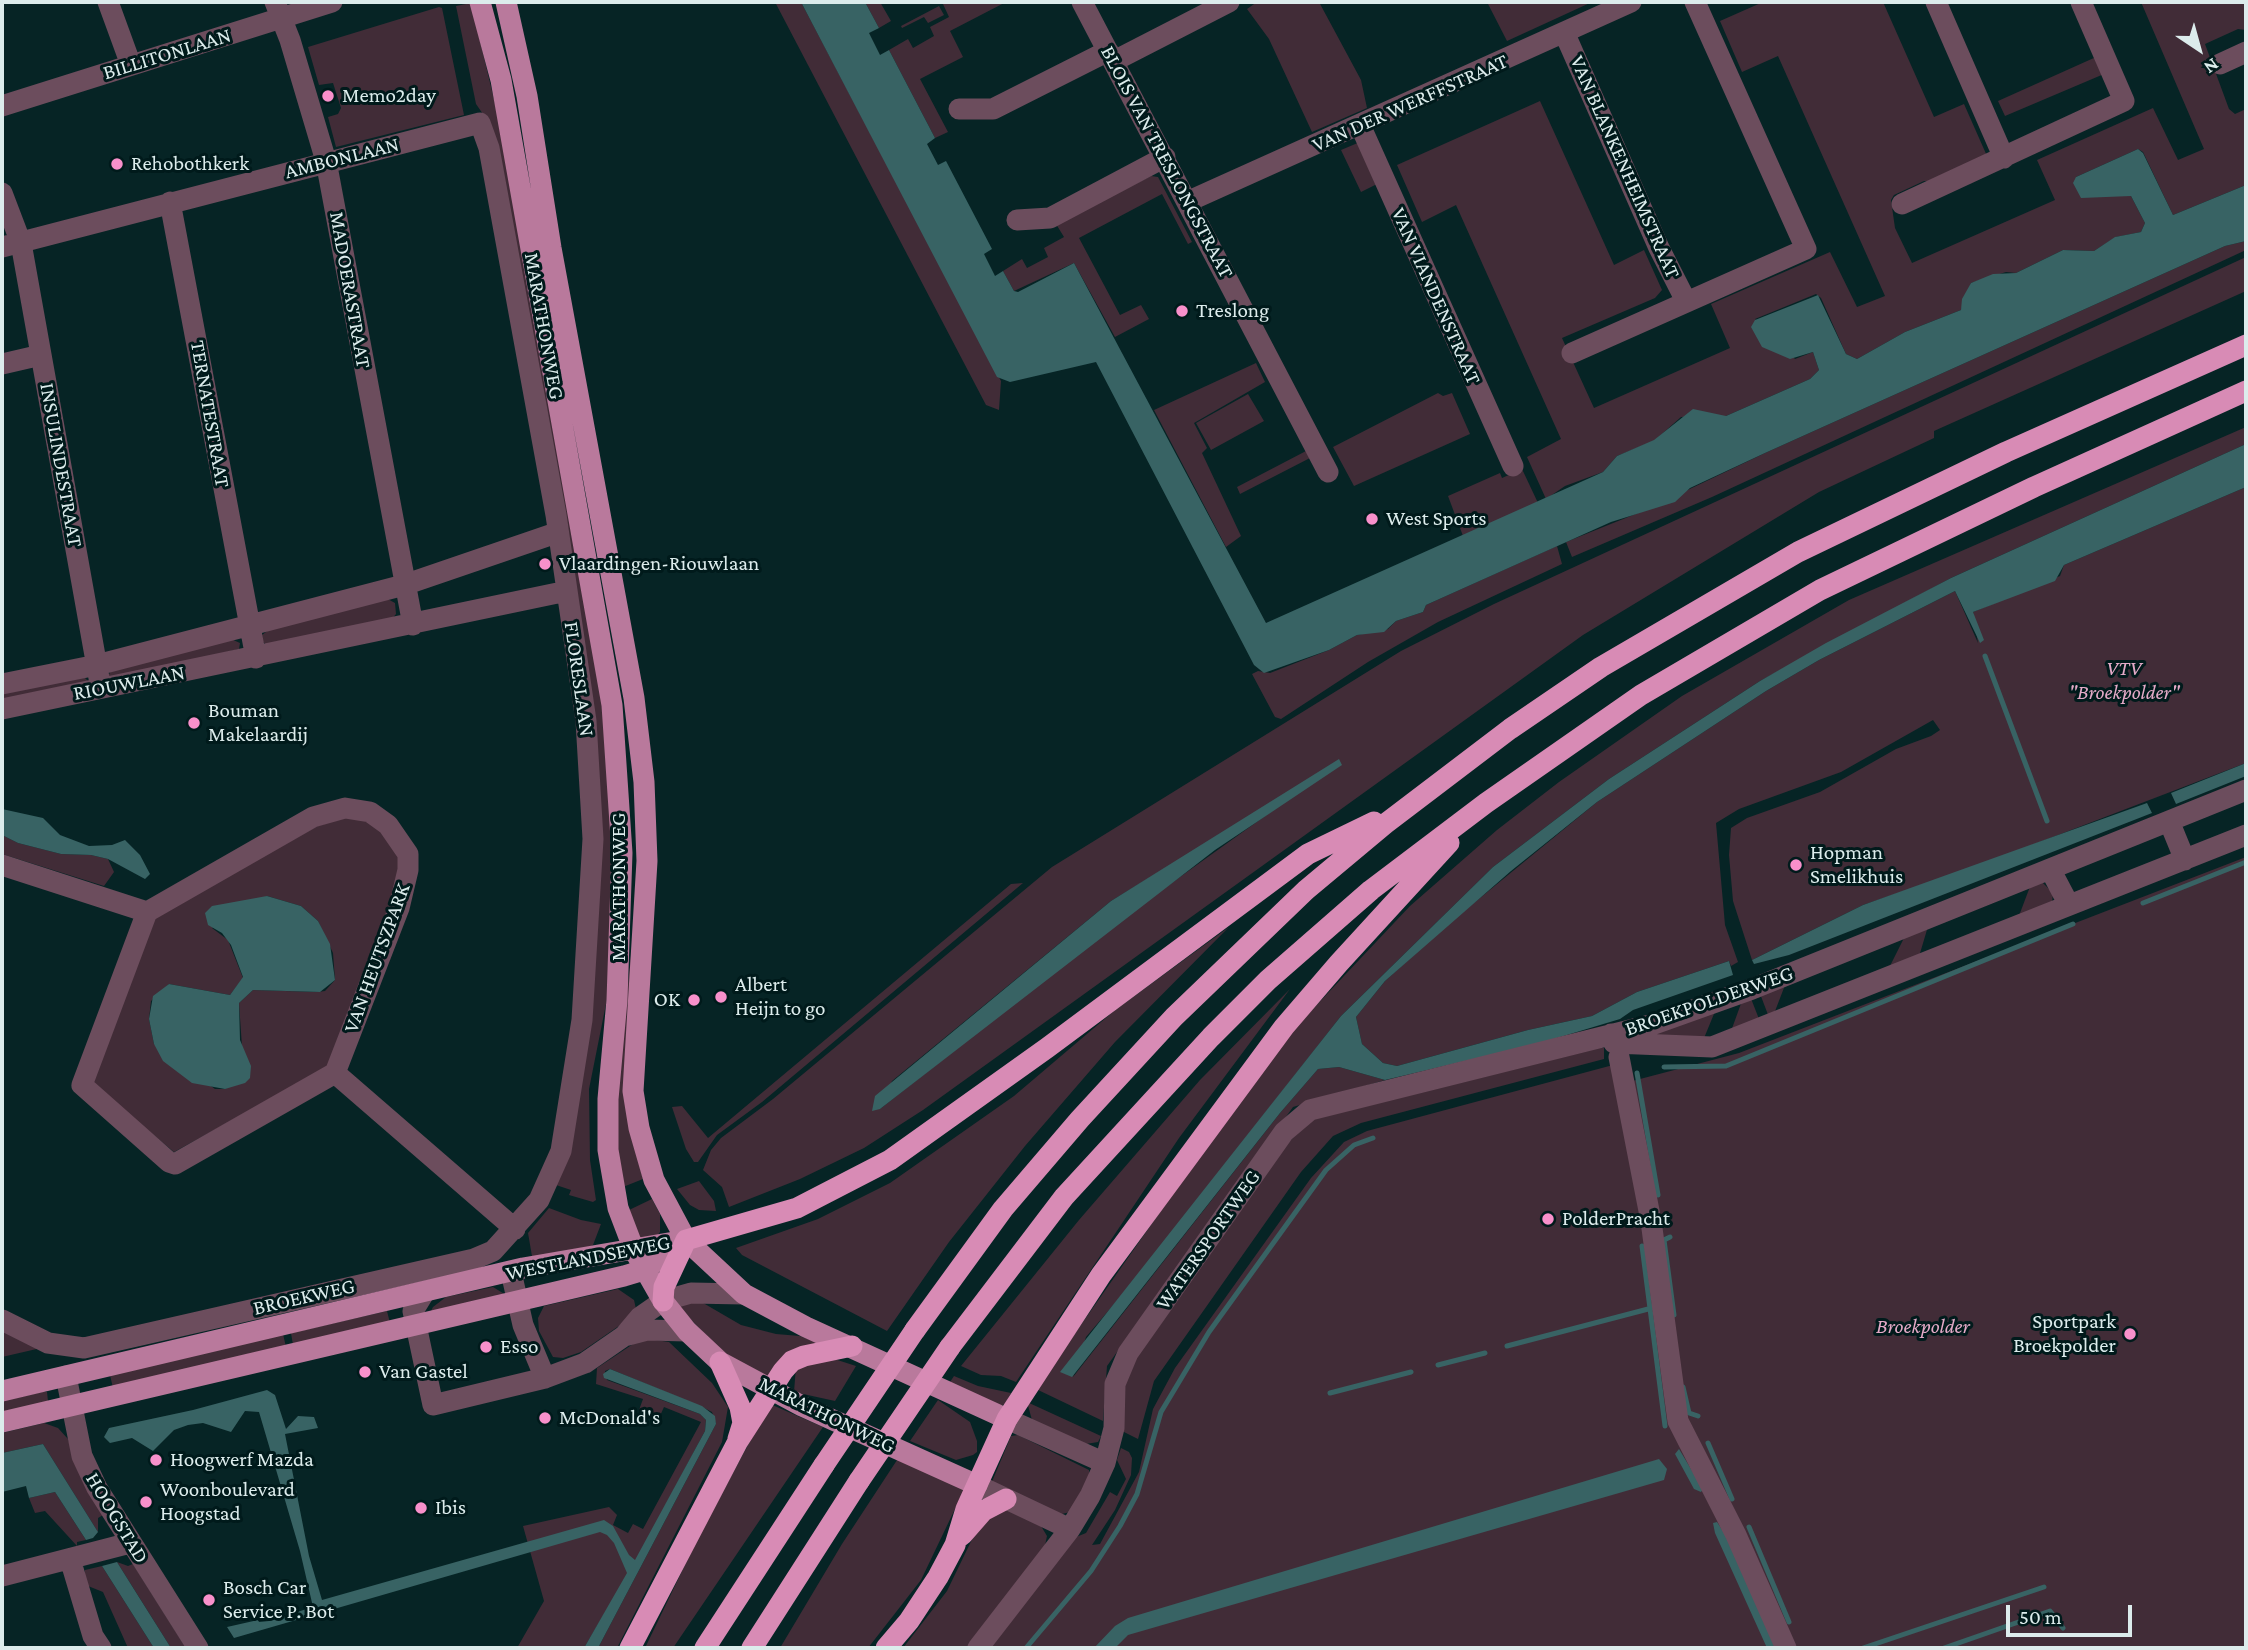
<!DOCTYPE html>
<style>
body{margin:0}
#map{position:relative;width:2248px;height:1650px;overflow:hidden;background:#062425;font-family:"Crimson Pro",serif}
canvas{display:block}
.frame{position:absolute;inset:0;border:4px solid #dcecec;pointer-events:none}
.north{position:absolute;left:2164px;top:14px;width:70px;height:70px;-webkit-text-stroke:5px #001a1b;paint-order:stroke;rotate:144deg;font-size:19px;font-weight:700;line-height:28px;text-align:center;color:#dcecec}
.north::after{content:'';display:block;margin:auto;width:24px;height:32px;background:#dcecec;clip-path:polygon(50% 0,100% 100%,50% 72%,0 100%)}
.scale{position:absolute;left:2006px;top:1605px;width:126px;height:32px;box-sizing:border-box;border:4px solid #dcecec;border-top:0;padding-left:9px;font-size:21px;line-height:24px;white-space:nowrap;color:#dcecec;-webkit-text-stroke:5px #001a1b;paint-order:stroke}
</style>
<div id="map">
<canvas width="2248" height="1650"></canvas>
<div class="frame"></div>
<div class="north">N</div>
<div class="scale">50 m</div>
</div>
<script>
const c = document.querySelector('canvas').getContext('2d');
c.lineJoin = 'round';
function fill(path, color) { c.fillStyle = color; c.fill(path, 'evenodd'); }
const toPath = rows => new Path2D(rows.map(r => 'M' + r).join(''));
function stroke(path, color, width, dash) { c.strokeStyle = color; c.lineWidth = width; c.lineCap = dash ? 'butt' : 'round'; c.setLineDash(dash || []); c.stroke(path); }
function drawText(font, color, halo, rows, align = 'center') {
  c.font = font + ' "Crimson Pro",serif'; c.lineWidth = 6; c.setLineDash([]); c.textBaseline = 'middle'; c.strokeStyle = halo; c.fillStyle = color; for (const [text, x, y, turn = 0] of rows) {
    c.save(); c.translate(x, y); c.rotate((+turn || 0) * Math.PI / 180); c.textAlign = isNaN(turn) ? turn : align; if (halo) c.strokeText(text, 0, 0); c.fillText(text, 0, 0); c.restore();
  }
}
fill(toPath([
 [775,2,801,2,1001,381,999,410,986,405],
 [865,2,880,2,891,21,879,28],
 [947,2,1006,2,950,31,963,57,920,79,948,132,935,138,889,50,908,39,913,48,934,36,930,27,949,17,943,4],
 [1257,2,1319,2,1361,80,1367,108,1312,132,1269,39,1247,9],
 [1487,2,1592,2,1507,41],
 [1763,2,1883,2,1934,117,1964,104,1987,156,1939,181,1924,181,1894,195,1891,200,1895,228,1912,263,2055,200,2037,160,2153,108,2178,160,2204,149,2141,2,2246,2,2246,30,2238,29,2205,44,2229,109,2235,114,2246,109,2246,185,2173,215,2143,152,2138,149,2076,177,2131,196,2145,223,2141,232,2116,237,2094,251,2063,250,2016,273,2006,272,1971,283,1961,310,1905,332,1857,359,1846,354,1821,298,1816,294,1755,319,1795,359,1813,352,1819,370,1810,379,1726,416,1681,417,1654,441,1617,456,1603,472,1565,486,1546,499,1527,457,1561,439,1456,205,1422,222,1397,165,1540,101,1614,265,1644,250,1662,290,1655,298,1562,338,1594,408,1730,348,1711,304,1830,252,1857,307,1885,296,1778,56,1742,72,1720,21],
 [471,3,497,112,604,712,613,855,609,989,589,1089,590,1160,596,1200,593,1202,569,1195,571,1190,556,1185,599,859,485,117,476,104,456,6],
 [939,6,944,15,928,23,924,17,902,28,901,26],
 [439,7,442,8,464,115,336,147,328,117,338,114,341,108,333,83,319,85,308,47],
 [2096,57,2104,74,2005,116,1998,101],
 [1360,142,1379,183,1361,192,1341,150],
 [1151,176,1158,177,1192,242,1188,244,1162,194,1079,238,1120,315,1141,305,1149,319,1115,337,1074,263,1014,291,1003,271,1022,259,1027,268,1048,257,1044,248,1064,237,1056,224],
 [2246,241,2246,250,1712,497,1572,557,1566,542,1648,509,1765,453,2225,246],
 [2246,257,2246,291,1934,431,1934,438,1819,492,1583,635,923,1110,864,1148,800,1179,729,1207,722,1187,703,1170,711,1150,721,1138,773,1099,1052,867,1401,651,1494,604],
 [1272,811,1127,915,880,1109,892,1081,1111,901,1235,826],
 [1256,363,1265,382,1194,423,1207,448,1202,453,1241,536,1226,547,1154,410],
 [1438,393,1443,396,1452,393,1470,434,1354,486,1333,447],
 [1248,394,1264,421,1211,450,1196,423],
 [2246,427,2246,444,1951,578,1760,681,1609,779,1493,867,1341,1016,1133,1282,1086,1337,1073,1377,1280,1113,1318,1069,1339,1067,1385,1080,1293,1107,1107,1366,1103,1421,1036,1389,1207,1145,1293,1030,1410,906,1497,830,1559,782,1682,696,1849,600],
 [1306,451,1310,458,1240,494,1237,487],
 [1522,469,1538,503,1463,536,1448,496,1500,473,1502,478],
 [2246,487,2246,763,1972,868,1863,905,1752,960,1733,901,1729,855,1731,828,1747,818,1820,792,1896,749,1931,736,1940,730,1933,720,1841,772,1739,809,1716,823,1725,925,1738,962,1731,966,1729,961,1637,992,1592,1016,1528,1030,1397,1066,1383,1063,1362,1044,1356,1017,1385,981,1452,921,1597,802,1766,691,1819,660,1955,591,1978,643,1973,612,2060,576,2064,565],
 [1557,546,1562,564,1438,622,1368,662,1281,719,1275,717,1252,674,1258,671,1270,673,1329,650,1357,635,1388,629,1396,621,1423,612,1426,605],
 [384,597,395,603,396,614,391,620,269,647,263,642,262,635,271,628],
 [231,639,240,643,239,649,114,680,108,676,111,671],
 [84,677,88,681,2,704,2,694],
 [352,816,378,826,398,854,400,876,331,1066,174,1152,91,1083,155,917,317,826],
 [267,896,301,906,318,921,333,953,335,980,325,991,317,992,253,990,239,1003,242,1047,225,1089,215,1089,154,1044,149,1019,151,1001,169,984,230,995,243,978,228,940,212,928],
 [2,835,18,843,61,854,91,855,108,859,114,872,104,886,2,854],
 [2246,857,2246,1648,903,1648,947,1591,978,1527,1004,1508,1038,1521,1047,1536,1044,1550,1086,1533,1110,1492,1117,1496,1126,1479,1117,1460,1121,1448,1129,1452,1132,1458,1131,1475,1115,1510,1092,1545,1100,1544,1139,1472,1153,1409,1175,1368,1311,1178,1344,1142,1367,1131,1613,1065,1621,1084,1739,1053],
 [2042,882,2053,893,2052,903,2017,921,2031,884],
 [1023,883,762,1102,717,1135,698,1162,694,1162,686,1149,672,1107,682,1106,708,1138,1011,884],
 [1929,923,1918,960,1886,974,1907,932],
 [1229,927,1115,1042,1025,1146,949,1242,887,1331,742,1255,736,1248,818,1219,890,1183,1014,1096,1114,1011],
 [632,946,628,1121,643,1179,623,1187,617,1143,616,1096],
 [1787,980,1772,1019,1770,1020,1759,991],
 [1290,989,1179,1138,1016,1382,1001,1376,981,1375,961,1366,1079,1220,1200,1080],
 [1750,996,1759,1019,1730,1034,1743,998],
 [1716,1009,1702,1043,1659,1041,1651,1030],
 [1598,1047,1604,1048,1604,1059,1361,1123,1333,1136,1301,1172,1154,1381,1138,1439,1124,1432,1121,1407,1123,1381,1132,1359,1283,1148,1311,1119],
 [699,1181,714,1201,716,1211,699,1210,690,1205,677,1189],
 [652,1199,660,1214,660,1232,657,1236,640,1239,629,1210],
 [549,1208,581,1220,601,1224,593,1245,585,1250,533,1262,528,1233],
 [493,1287,506,1295,430,1313,433,1307,446,1297],
 [618,1289,634,1300,636,1309,629,1319,581,1352,563,1358,553,1357,539,1331,538,1318,544,1306],
 [698,1300,741,1325,776,1334,800,1336,816,1342,814,1348,768,1381,720,1350,680,1308,681,1301],
 [387,1311,390,1323,293,1345,291,1333],
 [2,1329,41,1348,2,1357],
 [283,1334,286,1347,113,1388,110,1375],
 [642,1338,669,1342,712,1383,728,1407,722,1442,617,1648,598,1648,716,1424,712,1412,702,1407,610,1369,605,1371,607,1380,700,1414,706,1420,705,1431,638,1557,584,1648,517,1648,544,1601,523,1526,609,1507,617,1515,613,1525,628,1533,633,1524,643,1529,701,1422,664,1407,659,1418,639,1410,643,1399,596,1384,597,1368],
 [825,1356,856,1366,835,1401,794,1392,796,1366],
 [954,1376,978,1386,1011,1393,1005,1404,1000,1406,950,1382],
 [42,1392,47,1392,48,1401,2,1414,2,1401],
 [938,1400,970,1422,977,1441,977,1452,973,1455,956,1460,910,1441],
 [1027,1402,1101,1436,1098,1442,1086,1444,1032,1420],
 [770,1404,823,1427,673,1648,645,1648,697,1540],
 [44,1423,58,1428,68,1439,78,1468,103,1515,98,1518,98,1532,43,1444,2,1453,2,1433],
 [1018,1435,1089,1470,1089,1477,1070,1512,1058,1515,991,1484,1011,1436],
 [899,1457,965,1488,921,1580,868,1648,780,1648,842,1544],
 [55,1492,86,1540,77,1542,77,1546,45,1511,35,1513,29,1498],
 [117,1562,128,1566,133,1564,186,1648,171,1648],
 [102,1566,154,1648,128,1648,103,1592,83,1584,85,1570]
]), '#412c37');
fill(toPath([
 [801,2,865,2,879,28,869,33,880,55,889,50,935,138,927,144,938,165,946,161,992,249,984,254,995,276,1003,271,1014,291,1018,292,1074,263,1266,623,1603,472,1617,456,1654,440,1693,409,1726,416,1810,379,1819,370,1813,352,1790,359,1762,347,1751,327,1755,320,1818,295,1846,354,1857,359,1905,332,1961,310,1962,299,1971,283,1993,274,2016,273,2063,250,2094,251,2115,237,2141,232,2145,223,2131,196,2081,198,2073,183,2076,177,2138,149,2143,153,2173,215,2246,185,2246,241,2225,246,1765,453,1690,488,1675,502,1611,522,1426,605,1423,612,1396,621,1384,632,1357,635,1329,650,1264,673,1254,665,1096,362,1010,382,997,377],
 [2246,444,2246,487,2064,565,2055,581,1973,612,1984,640,1980,643,1955,591,1819,660,1766,691,1597,802,1511,871,1385,981,1356,1017,1362,1044,1383,1063,1397,1066,1528,1030,1592,1016,1637,992,1729,961,1733,975,1633,1010,1620,1019,1537,1044,1385,1080,1339,1067,1318,1069,1280,1113,1072,1377,1060,1372,1341,1016,1493,867,1609,779,1760,681,1826,643,1951,578],
 [1339,759,1342,765,1336,769,1215,850,880,1109,872,1111,875,1096,1111,901],
 [2246,763,2246,776,2176,804,2171,793],
 [2147,803,2152,813,1789,955,1754,964,1752,960,1863,905],
 [2,809,43,818,60,835,89,846,112,845,125,840,140,855,150,874,145,879,108,859,91,855,61,854,18,843,2,835],
 [267,896,301,906,318,921,330,944,335,980,320,992,253,990,239,1003,240,1040,251,1066,250,1078,245,1083,225,1089,192,1083,163,1061,154,1044,149,1019,153,996,169,984,230,995,243,977,231,945,222,933,208,925,205,913,212,906],
 [610,1369,702,1406,715,1416,716,1424,598,1648,584,1648,627,1573,614,1543,607,1535,600,1532,234,1638,227,1627,258,1620,259,1622,269,1621,313,1607,300,1551,259,1412,245,1411,231,1432,203,1423,188,1425,174,1430,153,1451,132,1438,110,1443,104,1437,109,1428,193,1410,267,1390,275,1395,286,1429,298,1416,314,1417,318,1428,285,1434,309,1556,322,1600,604,1520,613,1526,629,1555,635,1560,705,1431,706,1420,700,1414,604,1378,603,1374],
 [43,1444,98,1532,93,1538,86,1540,55,1492,29,1498,26,1486,2,1492,2,1453],
 [1679,1449,1703,1489,1701,1492,1694,1489,1675,1454],
 [1659,1459,1667,1469,1664,1480,1128,1635,1115,1648,1094,1648,1115,1626,1128,1618],
 [1717,1522,1725,1534,1777,1648,1767,1648,1715,1533,1713,1523],
 [117,1562,132,1586,171,1648,154,1648,102,1566]
]), '#386364');
stroke(toPath([
 [1985,656,2047,821],
 [2143,903,2246,862],
 [1664,1067,1726,1066,2073,924],
 [1637,1073,1658,1195],
 [1670,1237,1664,1240,1674,1315],
 [1642,1246,1665,1426],
 [1507,1346,1652,1308],
 [1438,1365,1485,1353],
 [1683,1387,1689,1413,1698,1416],
 [1330,1393,1411,1372],
 [1708,1443,1732,1499],
 [1749,1527,1789,1622],
 [1026,1648,1091,1571,1120,1526,1137,1494,1161,1412,1209,1332,1326,1170,1354,1145,1373,1138],
 [1863,1648,2044,1587],
 [1944,1648,2050,1611,2063,1628]
]), '#386364', 5);
stroke(toPath([
 [108,2,131,65],
 [275,2,290,40,326,161,413,625],
 [1082,2,1328,472],
 [1936,2,2004,158],
 [1564,32,1659,248,1686,301],
 [1114,61,1229,2],
 [2220,64,2246,52],
 [2,106,332,2],
 [959,109,993,109,1108,51],
 [1360,125,1513,466],
 [2,193,21,243,99,678],
 [1189,201,1631,2],
 [170,202,256,658],
 [1902,204,2124,101,2081,2],
 [1017,220,1050,218,1165,157],
 [2,247,480,123,489,148,556,515,586,721,593,839,582,1020,561,1151,539,1200,493,1251,474,1259,84,1348,48,1343,2,1320],
 [1572,353,1806,249,1695,2],
 [2,364,41,355],
 [2,684,97,665,404,585,556,533],
 [2,709,567,591],
 [2169,821,2185,860],
 [2,865,147,912,313,817,345,808,370,812,388,825,408,854,408,870,399,908,335,1073,175,1164,169,1162,82,1085,147,912],
 [2050,869,2069,905],
 [1611,1034,1614,1043,1712,1047,2246,835],
 [1619,1057,1651,1221,1678,1421,1736,1535,1786,1648],
 [335,1073,515,1229],
 [511,1272,523,1325,545,1378],
 [424,1293,413,1311,433,1405,545,1378,585,1363,624,1336,640,1317,663,1301,691,1293,744,1294],
 [624,1336,647,1330,687,1331],
 [66,1376,82,1456,97,1488,198,1648],
 [1007,1419,1105,1463],
 [977,1485,1070,1529],
 [70,1559,93,1636,101,1648],
 [2,1576,130,1543],
 [978,1648,1070,1529,1090,1496,1105,1463,1114,1428,1115,1384,1128,1353,1284,1132,1310,1110,1654,1024,1752,989,2246,790]
]), '#6c4d5d', 21);
stroke(toPath([
 [480,2,501,80,612,705,622,853,617,1000,608,1099,608,1150,618,1208,634,1250,663,1301,687,1331,720,1362,802,1406,977,1485],
 [506,2,527,96,551,248,634,698,644,782,647,861,633,1091,639,1128,654,1180,686,1240,744,1294,806,1327,1007,1419],
 [2,1391,523,1268,680,1241],
 [2,1422,624,1276,644,1270,686,1240]
]), '#b9799c', 21);
stroke(toPath([
 [663,1301,664,1287,686,1240,797,1208,890,1160,1047,1048,1308,854,1374,822],
 [915,1330,1003,1209,1080,1119,1174,1017,1306,890,1385,824,1510,729,1601,667,1798,552,2006,452,2246,345],
 [950,1347,1064,1197,1211,1037,1268,980,1371,890,1486,803,1641,695,1820,590,2034,487,2246,391],
 [720,1362,740,1407,743,1423,738,1439],
 [962,1535,983,1511,1006,1499],
 [630,1648,738,1441,783,1371,792,1361,804,1356,852,1346],
 [705,1648,824,1465],
 [752,1648,859,1481],
 [886,1648,909,1621,938,1577,955,1545,966,1509,1007,1419,1101,1275,1284,1027,1339,963,1449,843]
]), '#d88bb5', 21);
stroke(toPath([
 [824,1465,915,1330],
 [859,1481,950,1347]
]), '#d88bb5', 21);
for (const [x, y, r, color] of [
 [328,96,7,"#f890cb"],
 [117,164,7,"#f890cb"],
 [1182,311,7,"#f890cb"],
 [1372,519,7,"#f890cb"],
 [545,564,7,"#f890cb"],
 [194,723,7,"#f890cb"],
 [1796,865,7,"#f890cb"],
 [721,997,7,"#f890cb"],
 [694,1000,7,"#f890cb"],
 [1548,1219,7,"#f890cb"],
 [2130,1334,7,"#f890cb"],
 [486,1347,7,"#f890cb"],
 [365,1372,7,"#f890cb"],
 [545,1418,7,"#f890cb"],
 [156,1460,7,"#f890cb"],
 [146,1502,7,"#f890cb"],
 [421,1508,7,"#f890cb"],
 [209,1600,7,"#f890cb"]
]) { const dot = new Path2D(); dot.arc(x, y, r, 0, 2 * Math.PI); c.fillStyle = color; c.fill(dot); stroke(dot, '#001a1b', 2.5); }
drawText('21px', '#dcecec', '#001a1b', [
 ["BILLITONLAAN",167,54,-17],
 ["VAN DER WERFFSTRAAT",1410,103,-24],
 ["AMBONLAAN",342,158,-14],
 ["BLOIS VAN TRESLONGSTRAAT",1167,162,62],
 ["VAN BLANKENHEIMSTRAAT",1625,167,66],
 ["MADOERASTRAAT",350,290,80],
 ["VAN VIANDENSTRAAT",1436,296,66],
 ["MARATHONWEG",544,326,80],
 ["TERNATESTRAAT",210,414,80],
 ["INSULINDESTRAAT",61,465,80],
 ["FLORESLAAN",579,679,82],
 ["RIOUWLAAN",129,683,-11],
 ["MARATHONWEG",619,887,-90],
 ["VAN HEUTSZPARK",377,958,-70],
 ["BROEKPOLDERWEG",1709,1001,-19],
 ["WATERSPORTWEG",1208,1240,-55],
 ["WESTLANDSEWEG",588,1258,-11],
 ["BROEKWEG",304,1297,-13],
 ["MARATHONWEG",827,1415,26],
 ["HOOGSTAD",117,1518,59]
]);
drawText('21px', '#dcecec', '#001a1b', [
 ["Memo2day",342,96],
 ["Rehobothkerk",131,164],
 ["Treslong",1196,311],
 ["West Sports",1386,519],
 ["Vlaardingen-Riouwlaan",559,564],
 ["Bouman",208,711],
 ["Makelaardij",208,735],
 ["Hopman",1810,853],
 ["Smelikhuis",1810,877],
 ["Albert",735,985],
 ["Heijn to go",735,1009],
 ["OK",680,1000,"right"],
 ["PolderPracht",1562,1219],
 ["Sportpark",2116,1322,"right"],
 ["Broekpolder",2116,1346,"right"],
 ["Esso",500,1347],
 ["Van Gastel",379,1372],
 ["McDonald's",559,1418],
 ["Hoogwerf Mazda",170,1460],
 ["Woonboulevard",160,1490],
 ["Hoogstad",160,1514],
 ["Ibis",435,1508],
 ["Bosch Car",223,1588],
 ["Service P. Bot",223,1612]
], 'left');
drawText('italic 21px', '#e4aac8', '#001a1b', [
 ["VTV",2124,669],
 ["\"Broekpolder\"",2124,693],
 ["Broekpolder",1923,1327]
]);
</script>
